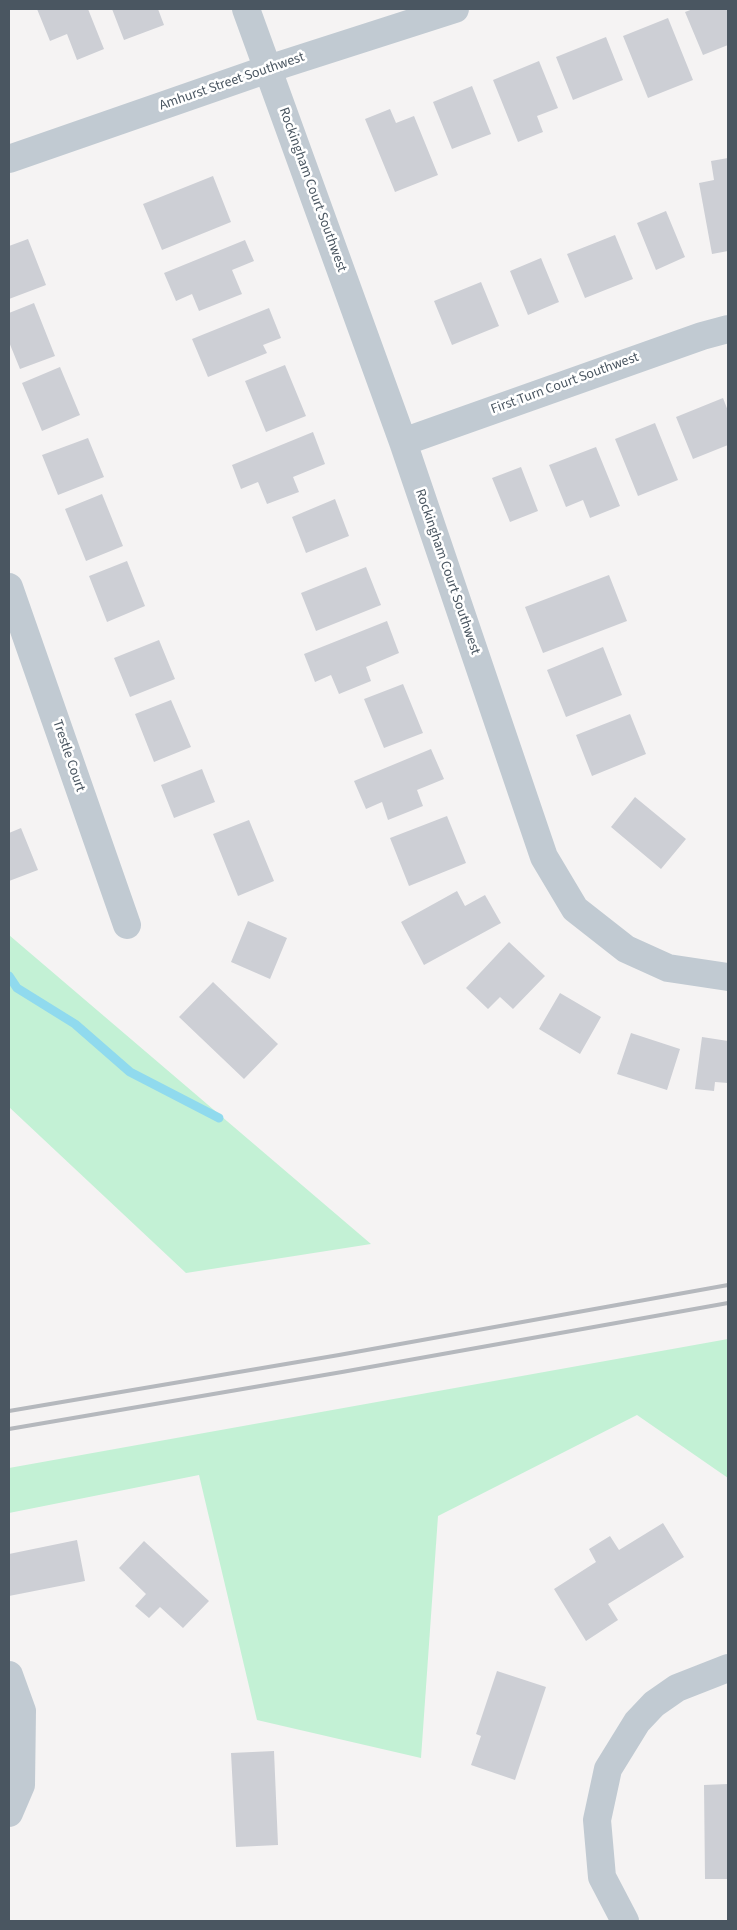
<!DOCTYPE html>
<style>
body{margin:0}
#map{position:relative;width:737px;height:1930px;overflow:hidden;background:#f5f3f3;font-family:"Source Sans 3",sans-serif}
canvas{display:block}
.frame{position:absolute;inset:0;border:10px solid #4a5661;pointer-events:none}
</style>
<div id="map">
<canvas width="737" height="1930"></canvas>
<div class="frame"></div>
</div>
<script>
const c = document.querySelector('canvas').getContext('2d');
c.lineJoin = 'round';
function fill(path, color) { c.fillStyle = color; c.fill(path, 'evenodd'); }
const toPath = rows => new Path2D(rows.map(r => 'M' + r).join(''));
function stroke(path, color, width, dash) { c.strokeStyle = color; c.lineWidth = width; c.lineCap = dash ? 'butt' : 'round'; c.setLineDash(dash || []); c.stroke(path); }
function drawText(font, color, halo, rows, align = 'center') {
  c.font = font + ' "Source Sans 3",sans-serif'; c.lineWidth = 5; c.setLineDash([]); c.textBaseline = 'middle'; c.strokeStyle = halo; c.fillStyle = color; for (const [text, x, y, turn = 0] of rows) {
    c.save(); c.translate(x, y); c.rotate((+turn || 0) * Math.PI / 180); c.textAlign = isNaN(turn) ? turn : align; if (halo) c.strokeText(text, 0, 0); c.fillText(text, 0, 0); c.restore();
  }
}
fill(toPath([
 [9,935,371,1244,186,1273,9,1107],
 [728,1339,728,1478,637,1415,438,1516,421,1758,257,1720,199,1475,9,1513,9,1468]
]), '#c3f1d5');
stroke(toPath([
 [9,976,17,988,75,1024,130,1072,219,1118]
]), '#90daee', 9);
fill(toPath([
 [37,9,88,9,104,49,77,60,67,34,50,41],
 [112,9,158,9,164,25,124,40],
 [693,9,728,9,728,45,703,55,685,12],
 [668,18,693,80,648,98,623,36],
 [606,37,623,80,573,100,556,57],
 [539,61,558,108,537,116,543,132,518,142,493,80],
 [472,86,491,134,452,149,433,102],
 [390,109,396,123,414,116,438,175,395,192,365,119],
 [728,158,728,251,712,254,699,183,714,180,711,161],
 [213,176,231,222,162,250,143,204],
 [666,211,685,257,656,270,637,223],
 [615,235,633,279,585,298,567,254],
 [28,239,46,285,9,299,9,246],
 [245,240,254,261,232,270,242,294,199,311,192,294,176,301,164,273],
 [541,258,559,302,528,315,510,271],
 [481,282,499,326,452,345,434,301],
 [34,303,55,356,20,369,9,342,9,313],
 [269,308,281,338,263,345,267,353,208,377,192,339],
 [285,365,306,416,266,432,245,381],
 [60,367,80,415,42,431,22,383],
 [723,398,728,411,728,445,693,459,676,417],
 [655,423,678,480,638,496,615,439],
 [313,432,325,464,293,477,299,492,267,504,258,482,241,489,232,465],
 [88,438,104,477,58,495,42,455],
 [596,447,620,506,590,518,583,500,566,507,549,465],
 [521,467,538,511,510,522,492,478],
 [102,494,123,546,86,561,65,509],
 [335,499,349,536,306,553,292,517],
 [127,561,145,606,107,622,89,576],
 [366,567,381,605,316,631,301,593],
 [609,575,627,621,543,653,525,607],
 [387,621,399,653,366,667,371,681,339,694,331,675,315,682,304,654],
 [159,640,175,679,130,697,114,658],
 [603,647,622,695,566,717,547,670],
 [403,684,423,733,384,748,364,699],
 [171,700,191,747,154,762,135,714],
 [630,714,646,754,592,776,576,735],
 [431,749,444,779,417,790,423,806,388,820,382,802,366,809,354,781],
 [202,769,215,802,174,818,161,785],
 [635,797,686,839,661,869,611,827],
 [447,816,466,863,409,886,390,838],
 [249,820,274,881,238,896,213,834],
 [21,828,38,870,9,881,9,833],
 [457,891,465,906,485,895,501,923,424,965,401,922],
 [248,921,287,938,270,979,231,962],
 [509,942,545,976,513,1009,500,997,488,1009,466,988],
 [213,982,278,1044,244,1079,179,1017],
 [560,993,601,1017,580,1054,539,1029],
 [631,1033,680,1049,667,1090,617,1074],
 [702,1037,728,1041,728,1083,715,1082,714,1091,695,1089],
 [663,1523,684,1557,608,1604,618,1620,586,1641,554,1589,596,1562,589,1549,610,1536,619,1550],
 [77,1540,85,1581,9,1596,9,1554],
 [144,1541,209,1601,183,1628,160,1607,149,1618,135,1606,146,1594,119,1568],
 [497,1671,546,1687,515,1780,471,1765,481,1736,476,1734],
 [274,1751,278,1845,236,1847,231,1753],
 [728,1784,728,1879,705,1879,704,1785]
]), '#cdcfd5');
stroke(toPath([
 [246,9,403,442,544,857,575,909,626,949,668,968,728,977],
 [9,159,268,69,455,9],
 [403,442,702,336,728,329],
 [9,587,127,925],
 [9,1675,22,1711,21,1785,9,1813],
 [625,1921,602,1877,597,1820,608,1769,637,1722,654,1704,677,1688,728,1668]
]), '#c1cad2', 28);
stroke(toPath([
 [9,1411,339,1355,728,1285],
 [9,1429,342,1372,728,1303]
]), '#b5b8bd', 4);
drawText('14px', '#4a5661', '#fff', [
 ["Amhurst Street Southwest",232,82,-19],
 ["Rockingham Court Southwest",312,190,70],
 ["First Turn Court Southwest",565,384,-20],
 ["Rockingham Court Southwest",447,572,71],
 ["Trestle Court",68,756,71]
]);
</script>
